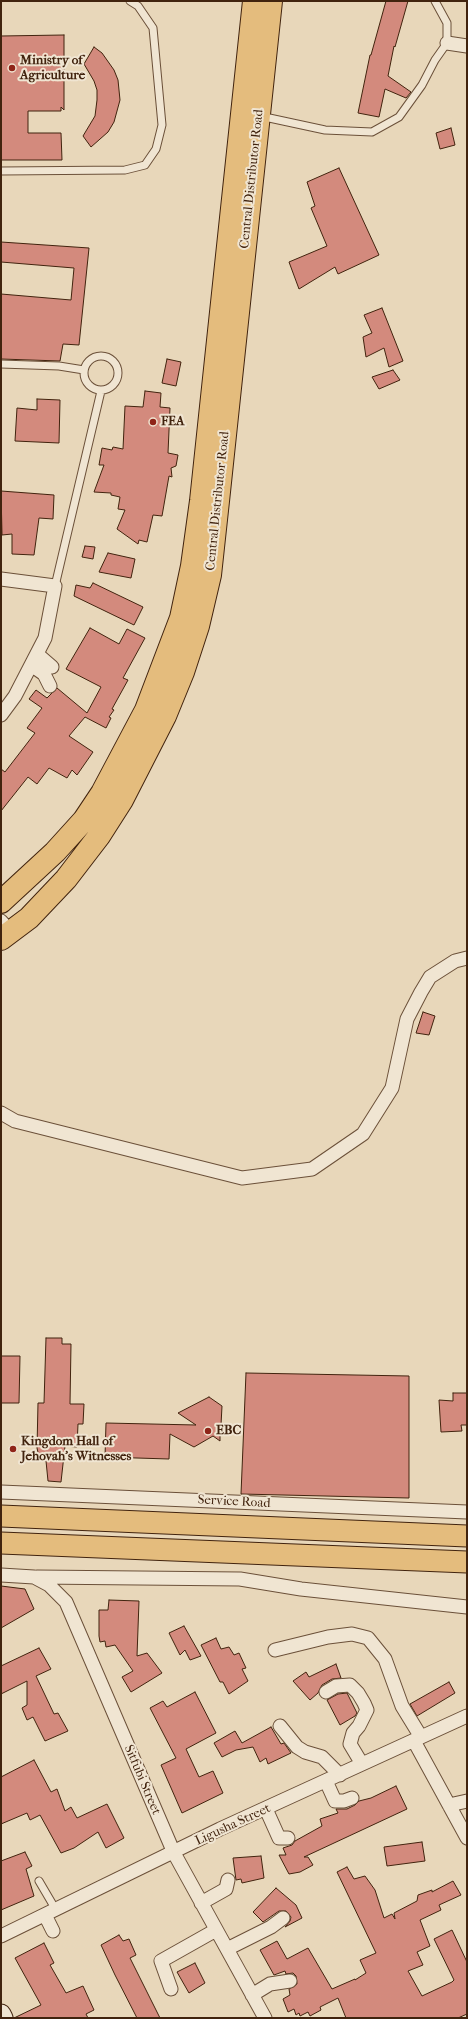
<!DOCTYPE html>
<style>
body{margin:0}
#map{position:relative;width:468px;height:2019px;overflow:hidden;background:#e8d7ba;font-family:"IM FELL French Canon",serif}
canvas{display:block}
.frame{position:absolute;inset:0;border:2px solid #41230e;pointer-events:none}
</style>
<div id="map">
<canvas width="468" height="2019"></canvas>
<div class="frame"></div>
</div>
<script>
const c = document.querySelector('canvas').getContext('2d');
c.lineJoin = 'round';
function fill(path, color) { c.fillStyle = color; c.fill(path, 'evenodd'); }
const toPath = rows => new Path2D(rows.map(r => 'M' + r).join(''));
function stroke(path, color, width, dash) { c.strokeStyle = color; c.lineWidth = width; c.lineCap = dash ? 'butt' : 'round'; c.setLineDash(dash || []); c.stroke(path); }
function drawText(font, color, halo, rows, align = 'center') {
  c.font = font + ' "IM FELL French Canon",serif'; c.lineWidth = 4; c.setLineDash([]); c.textBaseline = 'middle'; c.strokeStyle = halo; c.fillStyle = color; for (const [text, x, y, turn = 0] of rows) {
    c.save(); c.translate(x, y); c.rotate((+turn || 0) * Math.PI / 180); c.textAlign = isNaN(turn) ? turn : align; if (halo) c.strokeText(text, 0, 0); c.fillText(text, 0, 0); c.restore();
  }
}
const building = toPath([
 [386,1,408,1,395,47,394,46,388,76,411,92,406,98,385,89,379,117,358,113,370,55,371,55,386,1],
 [64,35,64,110,61,107,61,111,28,111,28,133,61,133,62,160,1,160,1,36,64,35],
 [94,47,102,53,114,70,118,80,120,100,114,122,108,132,91,147,83,136,95,116,97,100,97,90,94,81,84,64,94,47],
 [451,128,455,145,440,149,436,133,451,128],
 [339,168,379,255,338,274,335,267,299,289,289,262,327,246,311,208,315,206,307,182,339,168],
 [1,242,89,248,79,345,63,344,60,361,1,359,1,294,71,300,74,268,1,262,1,242],
 [382,308,403,361,389,367,384,348,366,357,363,337,372,333,364,315,382,308],
 [167,359,181,362,176,386,162,383,167,359],
 [393,370,400,380,379,389,372,377,393,370],
 [145,391,161,393,160,407,170,408,168,453,178,455,176,466,171,468,172,477,169,476,162,516,153,515,147,542,139,540,138,544,117,529,125,510,118,509,120,497,111,495,111,493,94,492,104,465,99,465,102,448,112,450,113,447,123,449,125,406,143,407,145,391],
 [37,399,60,400,59,443,15,441,17,408,37,410,37,399],
 [1,491,54,495,53,519,39,518,34,555,12,554,12,534,2,535,1,491],
 [85,546,95,547,93,559,82,557,85,546],
 [108,553,135,559,131,578,99,572,108,553],
 [93,583,143,607,134,625,74,596,76,585,90,588,93,583],
 [90,628,119,644,127,629,145,638,123,678,128,680,112,709,114,710,109,717,111,718,106,728,85,717,69,736,93,752,77,775,72,770,67,778,49,768,37,784,28,777,1,811,1,769,5,772,35,733,27,728,42,708,29,699,36,690,47,698,57,688,87,713,101,687,66,669,90,628],
 [423,1012,435,1016,429,1035,416,1033,423,1012],
 [46,1338,62,1338,62,1344,71,1344,70,1404,84,1404,83,1424,78,1424,77,1447,65,1446,61,1482,48,1481,46,1461,40,1461,37,1448,38,1403,44,1403,46,1338],
 [1,1356,20,1356,19,1403,1,1403,1,1356],
 [246,1373,409,1376,409,1498,241,1494,246,1373],
 [453,1393,467,1393,467,1425,461,1425,462,1431,441,1432,439,1400,453,1401,453,1393],
 [209,1397,222,1406,221,1425,233,1426,220,1433,220,1441,213,1436,194,1447,170,1434,169,1459,105,1457,106,1423,196,1425,178,1413,209,1397],
 [1,1586,25,1589,34,1609,1,1628,1,1586],
 [109,1600,139,1601,137,1656,147,1653,162,1673,131,1692,122,1677,133,1671,115,1645,106,1647,105,1641,100,1642,99,1636,99,1610,108,1610,109,1600],
 [184,1626,201,1656,190,1660,185,1650,180,1655,169,1633,184,1626],
 [216,1638,221,1649,229,1647,234,1655,239,1653,246,1668,242,1669,248,1681,229,1694,223,1682,220,1682,201,1645,216,1638],
 [39,1648,51,1669,36,1676,54,1714,58,1713,68,1731,45,1741,33,1717,27,1720,22,1708,27,1705,27,1681,1,1694,1,1666,39,1648],
 [336,1664,341,1678,332,1679,322,1685,318,1693,310,1700,293,1681,306,1672,309,1677,336,1664],
 [449,1682,455,1693,417,1716,410,1704,449,1682],
 [195,1692,216,1733,186,1749,199,1777,213,1771,223,1793,182,1813,161,1765,176,1758,150,1708,163,1701,167,1707,195,1692],
 [347,1693,357,1713,355,1716,340,1725,327,1700,338,1694,347,1693],
 [271,1727,281,1744,284,1743,291,1753,268,1764,266,1758,260,1762,253,1747,236,1750,222,1757,214,1743,235,1731,242,1743,271,1727],
 [34,1760,51,1792,57,1789,65,1811,71,1807,77,1818,107,1804,124,1838,106,1848,98,1832,74,1848,61,1853,40,1815,30,1820,27,1813,1,1824,1,1777,34,1760],
 [396,1786,407,1809,304,1857,308,1857,313,1865,300,1872,289,1874,279,1855,286,1855,283,1848,292,1845,295,1841,322,1826,320,1819,338,1813,336,1809,347,1809,355,1805,359,1801,371,1798,396,1786],
 [422,1842,425,1861,387,1866,384,1847,422,1842],
 [25,1852,32,1866,26,1869,34,1896,1,1910,1,1861,25,1852],
 [261,1856,264,1878,242,1883,241,1879,236,1880,233,1858,261,1856],
 [347,1867,354,1879,365,1876,375,1890,384,1918,392,1914,395,1919,394,1913,417,1901,418,1895,432,1890,432,1892,453,1881,461,1895,439,1905,441,1910,420,1920,430,1946,417,1952,423,1965,408,1971,422,1996,452,1982,454,1980,434,1939,452,1930,467,1962,467,2014,458,2018,346,2018,338,1998,320,2007,321,2010,310,2016,308,2012,300,2016,299,2013,296,2015,294,2009,288,2012,283,1999,290,1995,289,1989,297,1984,296,1976,293,1973,286,1974,285,1971,274,1975,260,1950,277,1941,287,1959,308,1948,332,1989,355,1979,355,1980,366,1973,360,1960,376,1953,337,1872,347,1867],
 [276,1888,296,1905,302,1918,285,1927,290,1921,291,1917,286,1911,279,1911,263,1922,253,1912,276,1888],
 [119,1935,123,1941,129,1939,136,1955,130,1958,160,2018,137,2018,115,1975,101,1945,119,1935],
 [44,1943,54,1963,50,1965,66,1993,83,1986,94,2010,86,2014,88,2018,14,2018,41,2005,15,1958,44,1943],
 [195,1963,205,1983,189,1993,177,1972,195,1963]
]);
fill(building, '#d38a7d');
stroke(building, '#41230e', 1);
const service = toPath([
 [260,116,325,130,372,132,399,117,422,85,435,60,447,43,447,23,435,1],
 [1,171,125,170,145,165,156,149,162,125,153,28,138,6,130,1],
 '84 373a17 17 0 1 1 34 0a17 17 0 1 1-34 0Z',
 [1,364,59,366,84,370],
 [55,586,101,391],
 [39,1881,56,1910]
]);
const minor = toPath([
 [447,43,467,46],
 [1,579,55,586,45,638,15,696,1,715],
 [37,654,52,667],
 [31,665,44,674,50,686],
 [1,921,11,932],
 [1,1113,15,1121,242,1178,312,1169,363,1134,392,1088,407,1019,421,992,430,977,455,961,467,958],
 [1,1492,467,1512],
 [1,1575,34,1577,49,1585,66,1602,174,1853,265,2018],
 [37,1577,240,1579,301,1589,467,1607],
 [275,1650,328,1637,352,1634,368,1638,385,1659,402,1706,421,1737],
 [326,1692,336,1686,350,1685,358,1693,364,1703,367,1710,359,1726,353,1733,350,1744,362,1764],
 [280,1726,297,1747,305,1752,322,1757,340,1775],
 [414,1741,467,1838],
 [326,1781,335,1801,344,1801,352,1798],
 [449,1805,467,1801],
 [266,1809,279,1838,288,1838],
 [201,1903,226,1889,228,1880],
 [45,1915,53,1931],
 [1,1936,220,1829,467,1716],
 [227,1949,271,1927,283,1918],
 [171,1989,161,1961,216,1930],
 [252,1995,270,1984,290,1981]
]);
const secondary = toPath([
 [1,2014,3,2018]
]);
const primary = toPath([
 [1,1516,467,1536],
 [1,1543,467,1562]
]);
const trunk = toPath([
 [1,902,55,852,84,820,102,793,146,710,181,618,192,566,201,501,254,1],
 [1,939,29,918,66,879,99,836,122,800,165,716,183,672,198,626,210,575,218,501,271,1]
]);
stroke(service, '#6b5039', 9);
stroke(minor, '#6b5039', 15);
stroke(secondary, '#41230e', 21);
stroke(primary, '#41230e', 23);
stroke(trunk, '#41230e', 24);
stroke(service, '#f0e5d2', 7);
stroke(minor, '#f0e5d2', 13);
stroke(secondary, '#f0e5d2', 19);
stroke(primary, '#e4bc7d', 21);
stroke(trunk, '#e4bc7d', 22);
for (const [x, y, r, color] of [
 [12,68,4,"#8f2418"],
 [153,422,4,"#8f2418"],
 [208,1431,4,"#8f2418"],
 [13,1449,4,"#8f2418"]
]) { const dot = new Path2D(); dot.arc(x, y, r, 0, 2 * Math.PI); c.fillStyle = color; c.fill(dot); stroke(dot, '#f0e5d2', 1.5); }
drawText('bold 13px', '#41230e', '#f0e5d2', [
 ["Ministry of",20,61],
 ["Agriculture",20,76],
 ["FEA",161,422],
 ["EBC",216,1431],
 ["Kingdom Hall of",21,1442],
 ["Jehovah's Witnesses",21,1457]
], 'left');
drawText('13px', '#41230e', '#f0e5d2', [
 ["Central Distributor Road",252,179,-84],
 ["Central Distributor Road",218,501,-84],
 ["Service Road",234,1502,3],
 ["Sitfubi Street",142,1780,67],
 ["Ligusha Street",233,1825,-25]
]);
</script>
